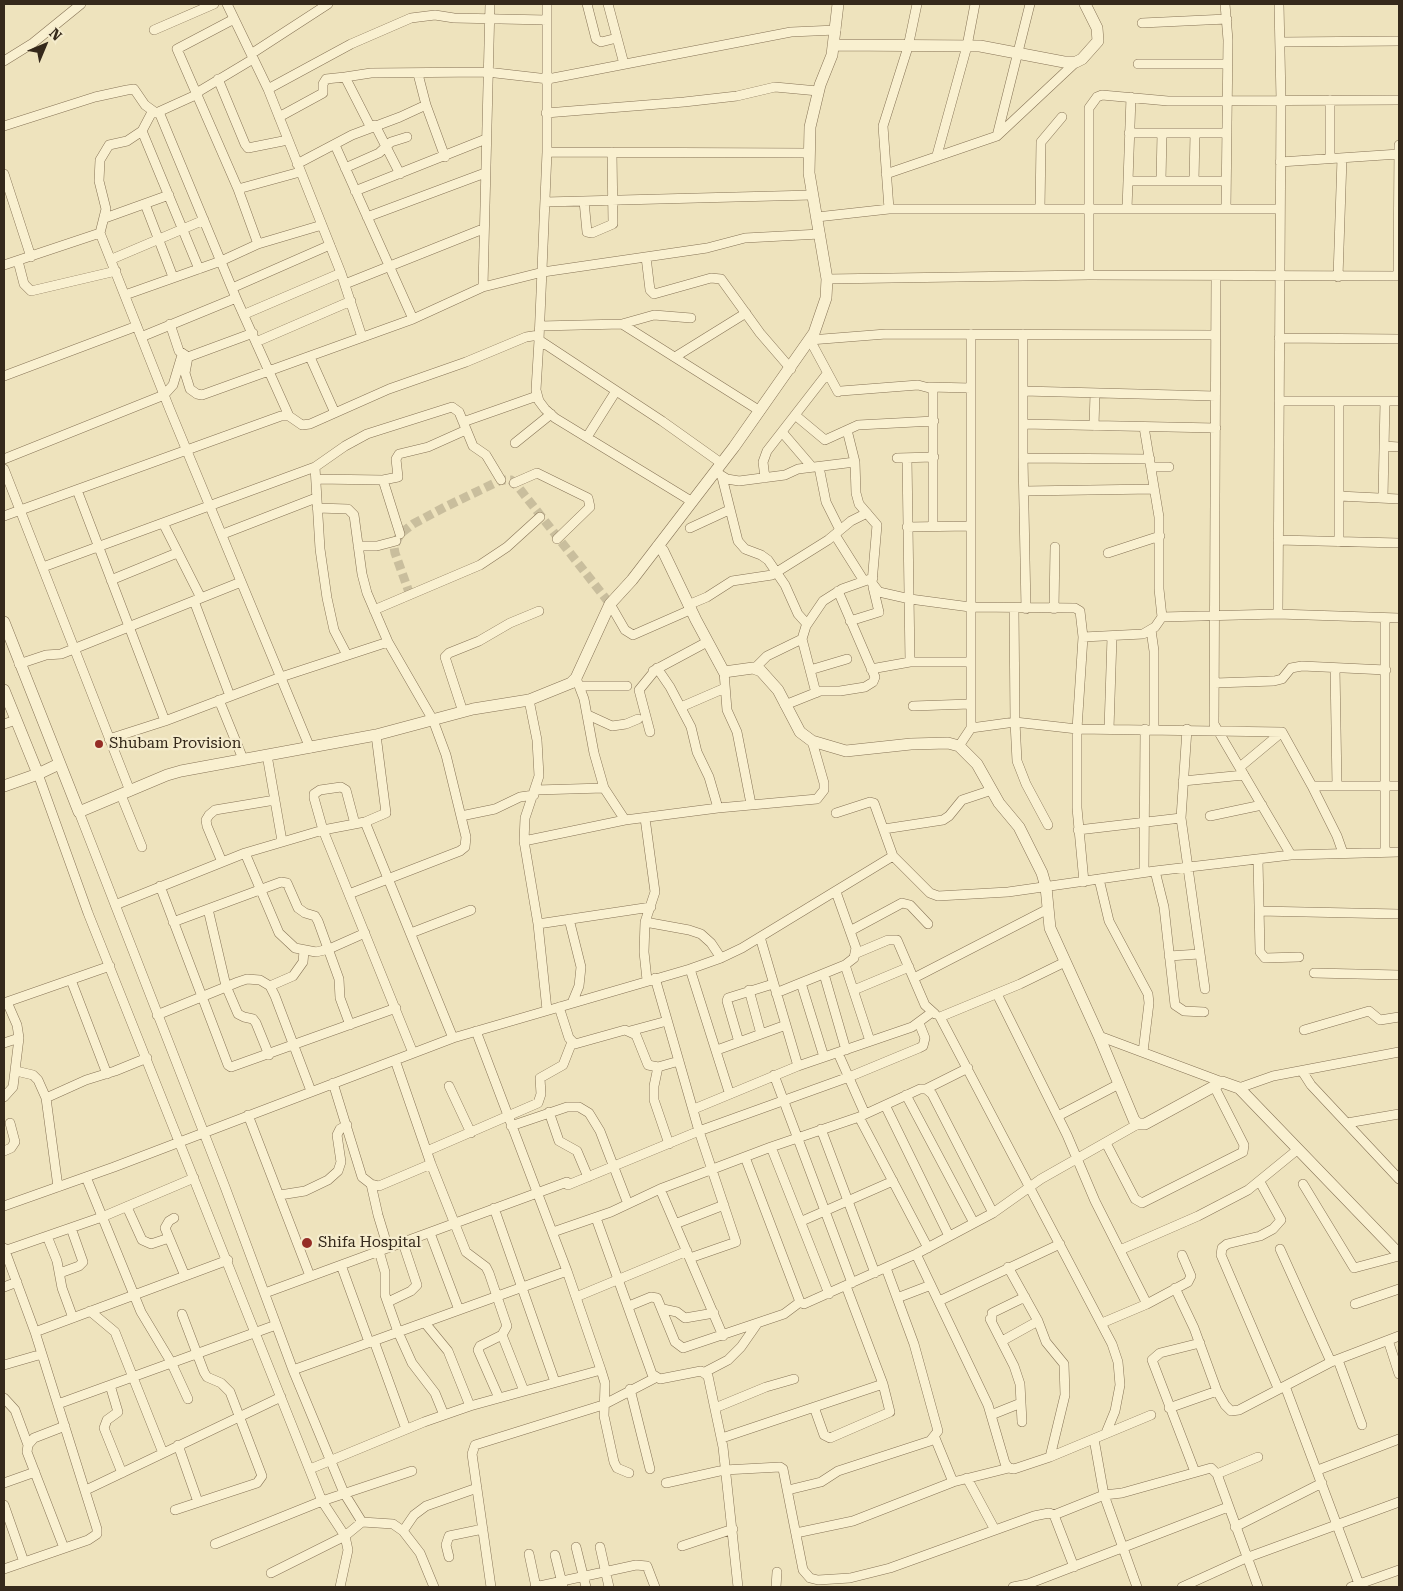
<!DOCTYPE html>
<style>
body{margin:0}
#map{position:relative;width:1403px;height:1591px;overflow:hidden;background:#eee3bd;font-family:"Roboto Serif",serif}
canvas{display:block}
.frame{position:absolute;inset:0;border:5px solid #35291b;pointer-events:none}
.north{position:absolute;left:20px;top:20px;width:50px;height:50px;-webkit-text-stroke:4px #f5eccd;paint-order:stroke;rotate:45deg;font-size:14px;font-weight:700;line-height:20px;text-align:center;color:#35291b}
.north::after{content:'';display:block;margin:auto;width:18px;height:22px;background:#35291b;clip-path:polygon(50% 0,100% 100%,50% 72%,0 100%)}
</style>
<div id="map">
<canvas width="1403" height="1591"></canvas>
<div class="frame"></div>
<div class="north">N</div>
</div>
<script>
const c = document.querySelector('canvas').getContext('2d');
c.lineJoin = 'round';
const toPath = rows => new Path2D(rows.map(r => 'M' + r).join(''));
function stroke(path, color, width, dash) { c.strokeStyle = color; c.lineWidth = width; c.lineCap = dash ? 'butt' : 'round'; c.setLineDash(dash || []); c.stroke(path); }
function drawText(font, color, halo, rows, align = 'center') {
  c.font = font + ' "Roboto Serif",serif'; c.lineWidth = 4.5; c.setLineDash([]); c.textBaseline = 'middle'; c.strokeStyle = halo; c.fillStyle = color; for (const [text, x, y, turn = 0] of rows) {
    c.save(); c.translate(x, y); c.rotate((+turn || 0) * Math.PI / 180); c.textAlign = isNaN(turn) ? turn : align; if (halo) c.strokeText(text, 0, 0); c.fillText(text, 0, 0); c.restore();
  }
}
stroke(toPath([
 [410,595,395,553,394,547,400,534,413,524,445,507,501,480,511,480,519,488,610,604]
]), '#c9be9d', 9, [9, 4.5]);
const minor = toPath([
 [227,4,268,89,341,273,362,337],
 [547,4,547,152,539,340,662,421,721,463],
 [587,4,596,39,601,42,617,38],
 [608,4,624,64],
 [917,4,908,47,883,126,889,209,1280,209],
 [1225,4,1228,40,1226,209],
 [234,19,177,49,238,189,258,244],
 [1142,23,1227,19],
 [154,30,214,4],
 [1280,42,1399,41],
 [251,54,328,4],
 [4,61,33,43,81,4],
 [1138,64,1227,64],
 [418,74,426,105,445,157],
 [218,79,245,144,248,148,288,140],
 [268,89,351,44,411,18,435,15,454,18,547,20],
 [198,92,253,59],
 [1330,100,1330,158],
 [159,112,236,298,289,416],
 [546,113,684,102,737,96,775,87,818,91],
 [279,117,323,93,323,84,326,79,345,77],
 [375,125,400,174],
 [4,126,95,97,127,90,134,89,145,105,156,113,198,94],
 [370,126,345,77,371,73,487,72,548,79,791,32,836,30],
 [142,131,199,269],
 [1129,133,1227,133],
 [997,136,1030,4],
 [335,145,413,319],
 [547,152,808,153],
 [937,155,967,46,975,4],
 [1280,162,1399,154],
 [297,164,352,135,400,117,426,105],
 [345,168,379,153,391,142,407,137],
 [4,174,31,257],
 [886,174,997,136,1076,62],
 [1128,181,1226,181],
 [1161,181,1162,133],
 [1194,181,1195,133],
 [238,189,300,172],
 [355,191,486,139],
 [584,201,587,232,592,233,613,224,612,152],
 [545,202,812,195],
 [145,204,173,277],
 [1040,209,1041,142,1062,117],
 [1127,209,1131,97],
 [367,217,485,173],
 [817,217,889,209],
 [105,218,169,195],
 [100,233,106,209,99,181,100,160,109,145,127,141,142,131,152,112],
 [646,257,650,290,654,294,711,278,721,279,760,333,791,369],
 [112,259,204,220],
 [18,261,24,284,31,291,116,271],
 [4,265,100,233,170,410,310,748],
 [1089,275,1089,108,1097,97,1102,95,1168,101,1399,100],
 [1216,276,1214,724,1291,855],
 [1398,276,1399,145],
 [1338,277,1342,158],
 [827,279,1089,275,1399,276],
 [345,284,483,229],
 [483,287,490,4],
 [232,288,330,245],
 [125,295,221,261,258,244,322,225],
 [245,314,341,273],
 [170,324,179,351,188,357,253,333],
 [622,324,654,315,691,318],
 [540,326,622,324,760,411],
 [1023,334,1023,458],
 [141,337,236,298],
 [1279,338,1399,339],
 [539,340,536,390,539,401,545,409,555,418,691,501],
 [256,342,351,301],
 [188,357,185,373,190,389,197,394,202,395,413,319,483,287,543,272,707,248,745,238,820,234],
 [310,357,335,413],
 [675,357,746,313],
 [4,376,137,326],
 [929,387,971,388],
 [841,391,918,385,933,389,933,526],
 [1023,391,1215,396],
 [838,392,810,340,886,334,1215,335],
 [1279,401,1399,401],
 [795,415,825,440,858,425,934,421],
 [463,422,537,396],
 [1024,424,1216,428],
 [1094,426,1095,393],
 [1144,427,1159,517,1159,589,1162,617],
 [847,430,855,462,856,493,859,504,877,525,872,583,879,592,910,599,970,607,1075,608,1080,611,1083,637,1143,634,1155,627,1162,617,1278,614,1399,618],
 [782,432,812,467],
 [587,437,616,391],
 [515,443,551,414],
 [1384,446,1399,447],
 [897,458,934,457],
 [907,458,910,662],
 [4,459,164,395,173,385,182,355],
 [315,467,320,549,327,598,334,630,347,655],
 [819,467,826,502,840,530],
 [1151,467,1169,467],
 [4,469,130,791],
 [719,474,727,479,739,481,785,475,798,469,855,462],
 [722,477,738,541,745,549,761,555,768,560,785,585,798,614,807,624],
 [765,478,763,462,767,451,826,375],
 [316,479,383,480,400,534],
 [383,480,398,477,396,459,399,454,428,447,466,430],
 [514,483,537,473,588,498,590,507,557,539],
 [77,490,165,721],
 [1024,491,1154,489],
 [1339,496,1399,499],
 [1383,498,1385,401],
 [317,508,348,509,354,515,362,574,367,593,388,642,433,720,446,755,466,837,465,847,460,851,349,894],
 [4,516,281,416,289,416,302,425,310,424,389,389,466,362,526,337,539,335],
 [163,523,201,598],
 [907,527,970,526],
 [690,528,729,510],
 [223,534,316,498],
 [835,535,864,581],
 [1278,540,1399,543],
 [1339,542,1339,401],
 [358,546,377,546,396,541],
 [1108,553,1160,536],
 [43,567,315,467,345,446,367,434,452,407,459,412,473,446,486,455,501,480],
 [111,580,177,553],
 [194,601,230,696],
 [610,604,625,630,633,635,690,610],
 [688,605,707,597,732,581,772,575,828,540,851,521,867,513],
 [1014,608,1015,722,1017,761,1026,784,1048,825],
 [1026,609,1023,458,1150,459],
 [1054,609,1055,547],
 [374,610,480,565,507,547,540,517],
 [1278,614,1281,100,1279,4],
 [850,621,879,612,873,587],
 [1151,630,1154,651,1154,729],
 [1083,637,1077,729,1077,808,1084,882],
 [19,664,46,655,61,654,241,582],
 [755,668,767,656,802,639],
 [1335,668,1337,786],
 [871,669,910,662,970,662],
 [810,670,847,659],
 [653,671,707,642],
 [724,672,727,710,737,732,751,804],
 [576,678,584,699,594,753,604,788,625,820,718,808,817,799,824,790,824,783,812,741],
 [1215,683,1274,681,1282,679,1291,668,1302,666,1386,670],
 [580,686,627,686],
 [816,693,802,639,806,626,823,601,842,589,873,578],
 [219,700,243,759],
 [529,700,537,740,539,776,525,818,524,841,538,924,547,1010],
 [785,705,820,691,840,691,865,687,873,682,875,677,838,591],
 [913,706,970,704],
 [681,707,725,688],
 [463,712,445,657,449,653,479,641,510,623,539,611],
 [588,715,612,726,626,724,638,719],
 [4,724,16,720],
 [971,728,971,334],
 [1109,729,1112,637],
 [1187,729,1181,818,1205,989],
 [650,732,639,690,657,668,670,687,691,727,697,752,709,777,718,808],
 [376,735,386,813,365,822,323,830,413,1053],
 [109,739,165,721,281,677,388,642],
 [959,746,971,728,1015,722,1077,729,1282,732,1312,786,1337,836,1343,853],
 [267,755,282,841],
 [1240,767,1282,732],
 [38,774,88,913,322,1501,345,1536,348,1550,340,1587],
 [1183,781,1244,775],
 [1312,786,1399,786],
 [536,790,604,788],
 [121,795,142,847],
 [79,812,225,1187,293,1370,344,1493,362,1522,393,1524,403,1531,420,1553,434,1587],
 [836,813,870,802,874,803,893,856],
 [461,816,495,809,520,797,534,795],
 [1210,816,1262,805],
 [645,818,655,892,645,922,644,952,647,980],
 [365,822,453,1038],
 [884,829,943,820,949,816,962,800,992,790],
 [1078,830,1181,818],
 [524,841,625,820],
 [1385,851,1385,618],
 [245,853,279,933,295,948,316,952,329,949,365,933],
 [1258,860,1260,952,1265,958,1299,957],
 [222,862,207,826,206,820,209,815,215,810,275,800],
 [1155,871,1164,907,1175,1005,1184,1011,1204,1012],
 [1144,872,1145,729],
 [1099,879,1109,921,1148,994,1149,1003,1143,1052],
 [160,886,228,1065,231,1067,396,1008],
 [115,905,245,853,323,830,314,798,314,794,320,790,341,787,346,790,355,824],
 [208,909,226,986,238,1014,244,1017,253,1019,256,1023,269,1055],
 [1259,911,1399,914],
 [569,919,581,967,579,986,572,1003],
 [173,922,281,882,287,883,298,908,305,913,315,916,318,921,339,979,340,998,350,1025],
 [645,922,689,930,701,934,711,943,721,958],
 [538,924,651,907],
 [850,931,902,903,910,905,928,924],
 [411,933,471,910],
 [760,937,798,1066],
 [857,953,888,940,897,940,925,1005,935,1014],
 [1169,956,1199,954],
 [1065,962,1020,984,940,1017,1112,1344,1118,1362,1120,1385,1115,1411,1106,1433],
 [845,965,870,1041],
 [690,969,729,1092],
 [1314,973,1399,975],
 [824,974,846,1050],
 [655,978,699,1131,736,1242,690,1258],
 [914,978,1046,910],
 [71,980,107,1074],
 [801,983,824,1057],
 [270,986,293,976,303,962,304,951],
 [749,990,761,1034],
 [854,990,909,967],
 [776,993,845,965,854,958,856,948,836,892],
 [997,994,1067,1135,1095,1201,1147,1304],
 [4,1003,110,966],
 [559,1007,569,1038,575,1044,625,1030,636,1035,648,1065,658,1067,679,1061],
 [157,1015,238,982,247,979,260,980,270,986,275,996,311,1091],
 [1304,1030,1369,1011,1380,1020,1399,1017],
 [476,1031,567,1271,601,1370,605,1383,604,1416,614,1462,617,1468,629,1473],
 [630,1031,667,1021],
 [1099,1036,1222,1082],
 [739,1042,727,1001,728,998,773,984],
 [4,1043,19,1038],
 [717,1050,786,1025],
 [838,1053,865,1114],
 [395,1060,431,1164,466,1252,486,1267,489,1273,507,1326,502,1335,480,1346,478,1350,499,1398],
 [658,1067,654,1086,654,1100,669,1144],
 [16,1071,33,1075,38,1080,46,1098,58,1187],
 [1302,1071,1311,1085,1399,1179],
 [774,1075,852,1283],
 [333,1083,362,1177,371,1184,379,1186,431,1164],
 [449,1086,471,1133],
 [1239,1088,1273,1076,1399,1052],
 [926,1089,968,1068],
 [906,1095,974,1223],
 [4,1097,13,1087,19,1038,17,1025,7,1002],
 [46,1098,86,1080,115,1071,147,1058],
 [885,1105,949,1236],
 [694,1109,798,1066,912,1027,931,1013],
 [549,1112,559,1141,577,1151,588,1177],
 [248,1115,310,1276],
 [1058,1116,1119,1084],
 [859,1117,928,1248],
 [1347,1123,1399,1114],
 [511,1126,567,1107,579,1107,589,1113,600,1131,628,1204],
 [821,1129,875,1273],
 [1106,1143,1135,1199,1142,1203,1243,1152,1244,1145,1214,1086],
 [771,1147,829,1294],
 [4,1151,11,1148,15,1142,10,1123],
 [427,1151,538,1103,541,1094,540,1078,563,1065,572,1042],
 [745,1157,800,1302,804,1304,916,1254,993,1213,1041,1179,1138,1124],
 [86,1177,141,1312,171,1362,188,1399],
 [1260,1182,1281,1220,1273,1229,1260,1236,1227,1244,1222,1248,1221,1255,1278,1388],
 [371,1184,378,1215,388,1248],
 [1303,1184,1354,1268,1399,1256],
 [568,1185,699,1131,849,1077,919,1048,923,1046,925,1038,919,1023],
 [660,1189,723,1336],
 [280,1195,305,1191,328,1180,338,1171,341,1162,337,1135,340,1129,347,1125],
 [4,1206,114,1167,453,1038,690,969,721,958,742,948,893,856,930,893,938,896,1008,892,1155,871,1291,855,1399,852],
 [127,1207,142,1240,151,1244,169,1238],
 [494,1208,555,1382],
 [174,1218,169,1221,165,1228,185,1276],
 [596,1218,652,1374,660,1379,701,1371,708,1376,723,1447,738,1587],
 [802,1221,893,1181],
 [675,1224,724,1205],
 [553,1232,611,1212,660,1189,771,1147,859,1117,920,1089,926,1089,932,1094,993,1213],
 [430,1233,459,1310],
 [47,1236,57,1261,62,1288,73,1318],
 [4,1248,35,1332,97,1529,97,1534,88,1540,4,1569],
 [1280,1249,1331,1362],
 [1120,1250,1198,1216,1248,1190,1297,1150],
 [4,1251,102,1217,194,1178],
 [379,1251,385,1272,385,1295,398,1332,412,1363,435,1393,444,1415],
 [916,1254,988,1405,1005,1463,1009,1468,1014,1469,1050,1457,1151,1415],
 [341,1265,369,1342],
 [1008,1267,1038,1321,1046,1342,1064,1364,1065,1395,1050,1457],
 [60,1273,79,1266,83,1262,71,1228],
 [4,1287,17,1282],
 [1175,1288,1194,1328,1217,1391,1225,1405,1231,1411,1239,1410,1331,1362,1399,1336],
 [265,1293,567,1182],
 [576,1297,687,1251],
 [897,1298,931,1285],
 [939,1301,1060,1244],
 [388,1302,411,1291,417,1285,403,1243],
 [1355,1304,1399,1289],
 [629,1306,651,1297,657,1298,675,1342,683,1348,784,1314,800,1302],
 [663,1309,677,1312,685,1318,714,1313],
 [90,1311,115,1332,163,1453],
 [425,1323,448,1351,470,1406],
 [1102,1323,1147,1304,1188,1282,1191,1276,1182,1255],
 [35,1332,228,1260],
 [502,1335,524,1391],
 [1388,1340,1399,1374],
 [374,1341,406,1429],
 [1002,1341,1038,1321],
 [1338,1360,1362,1425],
 [4,1365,42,1354],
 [293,1370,567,1271],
 [705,1372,728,1360,741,1347,757,1324],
 [110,1385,118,1412,107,1420,104,1428,122,1473],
 [1285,1386,1359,1584],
 [630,1389,650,1469],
 [4,1398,15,1410,28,1445],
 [58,1404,276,1325],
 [814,1407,824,1435,830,1438,890,1412,883,1384,846,1286],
 [715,1408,766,1387,794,1379],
 [1169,1408,1217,1391],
 [991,1415,1021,1403],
 [1022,1422,1020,1384,1014,1366,990,1319,992,1319,992,1313,1025,1297],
 [722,1438,883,1384],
 [935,1438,953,1482],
 [1094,1439,1104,1495,1137,1587],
 [178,1445,198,1502],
 [310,1469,424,1422,470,1406,601,1370],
 [1318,1470,1399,1439],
 [1195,1472,1152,1360,1160,1353,1200,1343],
 [1217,1474,1258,1457],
 [967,1478,995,1530],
 [4,1483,35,1472],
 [666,1483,724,1470,780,1467,783,1469,803,1570,810,1578,818,1580,850,1578,890,1568,1034,1516,1049,1513,1054,1515,1074,1567],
 [86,1490,281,1397],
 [788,1490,821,1482,838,1471,930,1441,938,1431,914,1344,886,1268],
 [4,1505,24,1562],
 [175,1510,257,1483,262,1476,230,1392,221,1383,207,1377,204,1372,182,1314],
 [1054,1515,1104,1495,1122,1493,1211,1468,1217,1474,1258,1587],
 [1235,1527,1322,1483],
 [403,1531,414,1515,426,1506,477,1488],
 [796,1533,853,1521,953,1482,1009,1468],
 [215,1544,322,1501,412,1471],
 [682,1546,733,1529],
 [576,1547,586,1587],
 [600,1547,609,1587],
 [64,1548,27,1452,28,1445,34,1438,65,1426],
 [529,1554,536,1587],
 [555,1555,563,1587],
 [449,1557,446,1545,449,1536,483,1529],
 [271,1573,345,1536,362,1522],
 [491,1587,472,1454,475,1445,603,1405,655,1378],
 [535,1587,636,1565,647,1566,655,1587],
 [776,1587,777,1572],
 [1013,1587,1028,1584,1228,1507],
 [1182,1587,1246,1558,1399,1502],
 [1351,1587,1399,1570]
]);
const tertiary = toPath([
 [833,45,980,46,1064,62,1076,62,1082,59,1098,41,1097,28,1085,4],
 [658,546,663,551,696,620,724,672,753,668,761,671,778,690,800,732,812,741,846,751,911,744,948,743,959,746,977,764,999,803,1019,827,1042,873,1046,887,1050,928,1099,1036,1134,1120,1138,1124,1145,1124,1222,1082,1239,1088,1399,1254],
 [4,622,79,812,167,775,181,771,376,735,473,709,529,700,571,683,576,678,610,604,632,580,734,447,814,333,826,298,827,279,809,173,810,127,820,85,832,55,838,4],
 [4,690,38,774],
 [4,786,38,774,59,764]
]);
stroke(minor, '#867356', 10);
stroke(tertiary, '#867356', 12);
stroke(minor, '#f9f0d0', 9);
stroke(tertiary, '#f9f0d0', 11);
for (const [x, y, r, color] of [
 [99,744,5,"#952d26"],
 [307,1243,6,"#952d26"]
]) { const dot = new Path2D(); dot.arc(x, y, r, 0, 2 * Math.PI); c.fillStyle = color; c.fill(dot); stroke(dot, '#f5eccd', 2); }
drawText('15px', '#35291b', '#f5eccd', [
 ["Shubam Provision",109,744],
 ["Shifa Hospital",318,1243]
], 'left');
</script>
